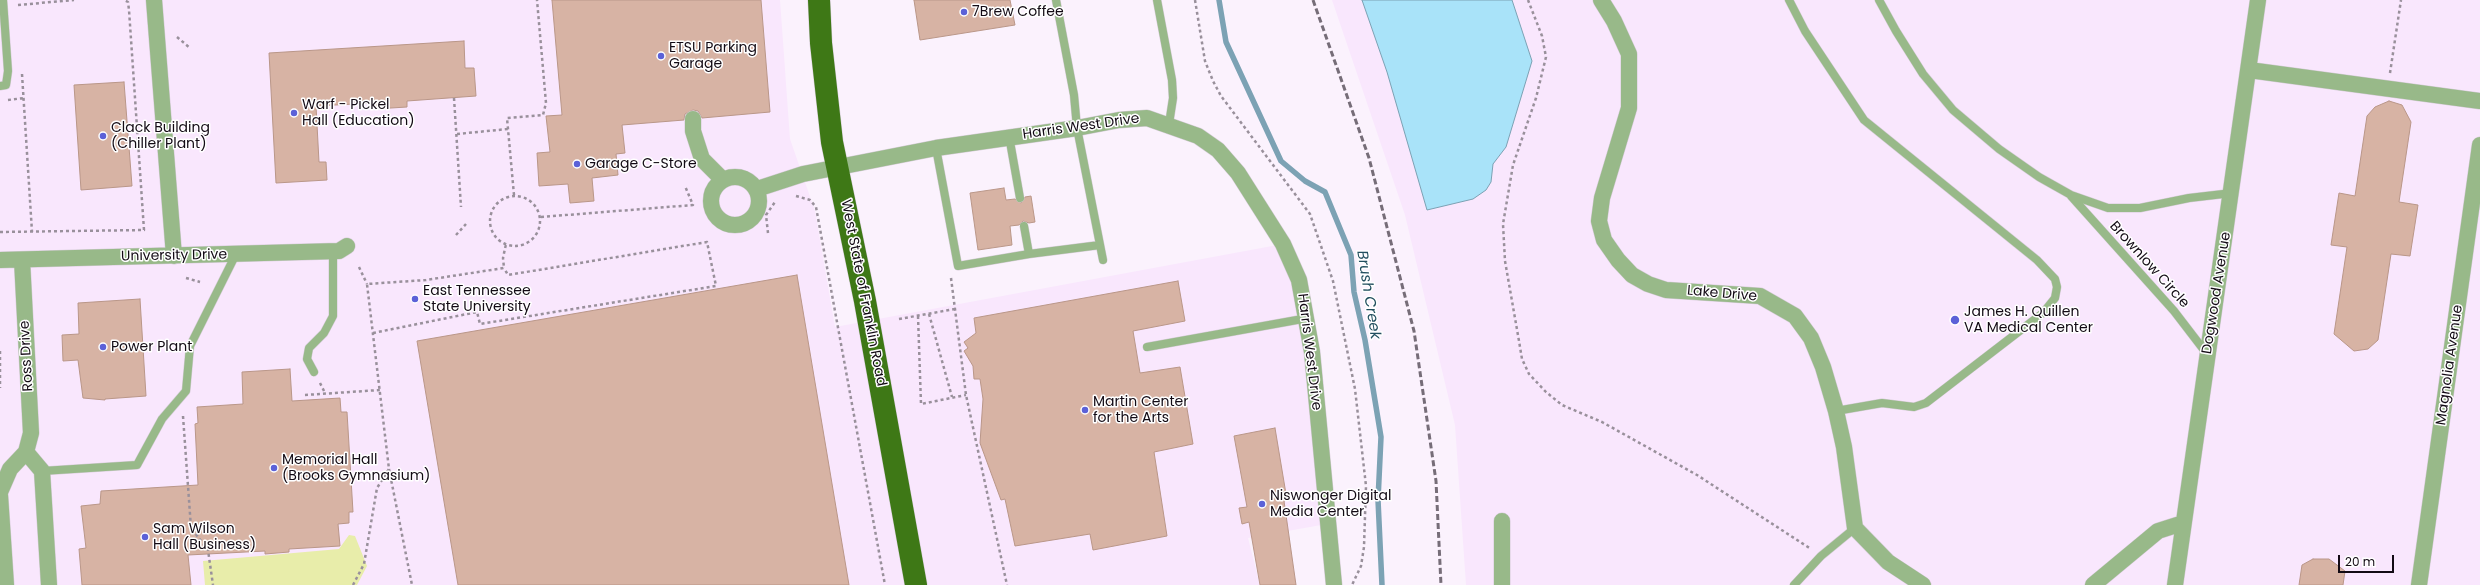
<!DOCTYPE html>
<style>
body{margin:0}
#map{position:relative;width:2480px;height:585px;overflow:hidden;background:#fbf2fd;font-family:Poppins,sans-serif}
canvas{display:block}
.scale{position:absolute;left:2338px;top:555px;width:56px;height:18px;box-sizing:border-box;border:2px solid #120a14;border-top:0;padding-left:5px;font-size:12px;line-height:14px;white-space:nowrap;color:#120a14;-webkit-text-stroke:3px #fff;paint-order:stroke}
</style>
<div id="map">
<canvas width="2480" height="585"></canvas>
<div class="scale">20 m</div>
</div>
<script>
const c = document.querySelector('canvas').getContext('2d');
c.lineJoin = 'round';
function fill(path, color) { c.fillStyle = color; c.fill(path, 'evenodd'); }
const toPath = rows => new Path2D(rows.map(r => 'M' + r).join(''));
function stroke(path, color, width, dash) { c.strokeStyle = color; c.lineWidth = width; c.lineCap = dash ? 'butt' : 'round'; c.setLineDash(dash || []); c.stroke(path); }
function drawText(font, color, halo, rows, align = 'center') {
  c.font = font + ' Poppins,sans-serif'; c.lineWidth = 3; c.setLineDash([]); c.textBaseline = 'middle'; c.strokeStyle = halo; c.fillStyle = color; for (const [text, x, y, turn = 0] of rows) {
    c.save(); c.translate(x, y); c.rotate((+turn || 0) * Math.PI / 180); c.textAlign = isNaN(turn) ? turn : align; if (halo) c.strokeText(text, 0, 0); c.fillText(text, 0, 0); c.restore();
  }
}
fill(toPath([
 [0,0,780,0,790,139,815,211,835,327,1283,244,1299,280,1327,524,1248,538,1260,585,0,585],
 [1332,0,2480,0,2480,585,1466,585,1455,425,1405,215]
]), '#f9e7fd');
fill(toPath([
 [349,535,355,536,367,566,357,585,205,585,203,561,339,549]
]), '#e8edaa');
const water = toPath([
 [1362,0,1512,0,1532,61,1506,147,1493,164,1491,182,1486,190,1473,199,1427,210,1387,72,1362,0]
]);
fill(water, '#a9e3f9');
stroke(water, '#7ca2b4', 1);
stroke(toPath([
 [1219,0,1226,42,1281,161,1305,181,1325,192,1351,255,1354,292,1365,340,1381,437,1378,500,1382,585]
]), '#7ca2b4', 5.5);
const building = toPath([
 [552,0,761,0,770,112,702,118,698,111,693,110,685,114,684,120,622,125,625,153,616,154,618,175,592,178,594,201,570,203,568,184,539,186,537,153,550,152,546,116,562,115,552,0],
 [914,0,1010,0,1015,25,920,40,914,0],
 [464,41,465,68,474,68,476,96,407,101,407,107,375,109,375,103,316,106,319,162,326,162,327,180,276,183,269,53,464,41],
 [124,82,132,186,81,190,74,85,124,82],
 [2389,101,2402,105,2411,122,2399,202,2418,205,2410,256,2391,254,2378,340,2368,349,2354,351,2334,334,2347,247,2331,245,2339,193,2355,196,2367,116,2375,107,2389,101],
 [1004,188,1006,200,1015,199,1021,203,1025,197,1031,196,1035,222,1029,223,1023,221,1019,225,1010,226,1012,245,978,250,970,193,1004,188],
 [797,275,849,585,458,585,417,341,797,275],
 [1178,281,1185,321,1133,331,1140,373,1180,367,1193,444,1154,452,1167,536,1093,550,1090,534,1015,546,1005,499,1001,500,980,443,983,399,980,379,974,379,973,366,964,351,968,348,964,342,976,333,974,318,1178,281],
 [140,299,146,396,105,399,105,400,83,398,78,360,63,361,62,335,79,334,78,303,140,299],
 [290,369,292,401,340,398,341,412,347,412,353,512,349,512,349,523,338,524,340,546,289,549,289,552,265,554,265,551,188,555,191,585,82,585,79,549,86,548,81,506,100,504,101,491,198,485,195,424,198,423,197,407,243,404,242,372,290,369],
 [1275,428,1287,500,1284,501,1296,585,1260,585,1249,522,1242,524,1239,508,1247,507,1234,436,1275,428],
 [2313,559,2329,559,2345,571,2343,585,2299,585,2302,565,2313,559]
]);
fill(building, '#d7b3a4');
stroke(building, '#ba9789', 1);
const service = toPath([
 [1056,0,1074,95,1077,128,1103,260],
 [1157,0,1172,80,1173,98,1169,124],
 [1789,0,1805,31,1864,120,2037,260,2055,279,2057,287,2055,298,2043,313,1926,403,1914,407,1882,403,1836,411],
 [1879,0,1896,31,1923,74,1953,110,1999,149,2039,177,2071,195,2108,208,2140,208,2189,198,2232,193],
 [0,86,6,85,8,71,3,0],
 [1009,136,1020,198],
 [936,148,958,266,1029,254,1100,245],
 [2071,196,2174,311,2207,354],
 [1024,226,1029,254],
 [1147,347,1308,318],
 [314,372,307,359,309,348,324,333,333,316,333,251],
 [42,471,137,465,162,419,186,391,190,346,236,254],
 [1794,585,1821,556,1855,528]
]);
const minor = toPath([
 [154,0,174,256],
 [1601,0,1614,21,1629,54,1629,108,1602,198,1599,221,1604,240,1618,260,1632,275,1648,284,1666,290,1760,296,1795,316,1811,338,1823,367,1836,411,1844,447,1855,528,1888,562,1923,585],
 [2249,70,2480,101],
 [693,119,693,131,702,159,723,180],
 '711 201a24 24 0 1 1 48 0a24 24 0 1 1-48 0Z',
 [757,189,803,174,936,148,1077,128,1119,120,1147,118,1198,136,1218,150,1238,173,1283,244,1299,280,1312,352,1334,585],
 [0,260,339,251,347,246],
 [26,452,42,471,49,585],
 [0,492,10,469,26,452,31,433,22,260],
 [0,495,6,585],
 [1502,521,1502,585],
 [2093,585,2158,531,2183,523],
 [2175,585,2258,0],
 [2419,585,2480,145]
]);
const trunk = toPath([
 [819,0,821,43,832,142,865,301,916,585]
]);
stroke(service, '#d6cdd8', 9);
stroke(minor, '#d6cdd8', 17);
stroke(trunk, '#d6cdd8', 23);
stroke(toPath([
 [1195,0,1205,61,1213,81,1221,96,1310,214,1333,281,1355,389,1366,486,1364,547,1361,566,1352,585],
 [1528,0,1542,36,1546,57,1536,98,1513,165,1503,224,1505,261,1519,341,1522,359,1529,374,1546,392,1562,405,1602,422,1697,475,1811,549],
 [18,5,74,0],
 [177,37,190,48],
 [2390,73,2401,0],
 [22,74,32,232],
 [454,98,461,207],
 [8,100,24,98],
 [457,134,508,129],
 [514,195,507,118,543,115,546,103,537,0],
 '490 221a25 25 0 1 1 50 0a25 25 0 1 1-50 0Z',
 [796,196,810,200,816,207,885,585],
 [541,217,693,205,685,186],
 [0,232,144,230,129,10,128,2,124,0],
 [768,233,766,215,775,202],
 [456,235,466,224],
 [359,267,367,284],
 [186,278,200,282],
 [951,278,966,395,1007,585],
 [929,314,952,397],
 [918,316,921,404,966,395],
 [899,319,955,309],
 [373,333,477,312,480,324,716,286,707,242,508,275,504,268],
 [0,351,0,388],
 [320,383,325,393],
 [305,395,380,390],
 [183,416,191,528,208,550,213,585],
 [389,469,412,585],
 [353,585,364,564,377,488,389,469,367,284,426,280,504,268,503,258,506,244]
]), '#99909b', 2.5, [3, 3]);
stroke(service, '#98b989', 8);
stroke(minor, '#98b989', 16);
stroke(trunk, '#3e7816', 22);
stroke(toPath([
 [1313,0,1369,158,1414,331,1436,481,1441,585]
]), '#766d78', 3, [6, 3]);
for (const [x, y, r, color] of [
 [964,12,4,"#5b61d8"],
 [661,56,4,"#5b61d8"],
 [294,113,4,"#5b61d8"],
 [103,136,4,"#5b61d8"],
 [577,164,4,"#5b61d8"],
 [415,299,4,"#5b61d8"],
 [1955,320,5,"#5b61d8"],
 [103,347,4,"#5b61d8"],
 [1085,410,4,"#5b61d8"],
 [274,468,4,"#5b61d8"],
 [1262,504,4,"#5b61d8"],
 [145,537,4,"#5b61d8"]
]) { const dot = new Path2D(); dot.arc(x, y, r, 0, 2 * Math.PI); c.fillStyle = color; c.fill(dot); stroke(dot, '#fff', 1.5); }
drawText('14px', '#120a14', '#fff', [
 ["7Brew Coffee",972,12],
 ["ETSU Parking",669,48],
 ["Garage",669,64],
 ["Warf - Pickel",302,105],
 ["Hall (Education)",302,121],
 ["Clack Building",111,128],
 ["(Chiller Plant)",111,144],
 ["Garage C-Store",585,164],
 ["East Tennessee",423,291],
 ["State University",423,307],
 ["James H. Quillen",1964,312],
 ["VA Medical Center",1964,328],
 ["Power Plant",111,347],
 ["Martin Center",1093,402],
 ["for the Arts",1093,418],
 ["Memorial Hall",282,460],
 ["(Brooks Gymnasium)",282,476],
 ["Niswonger Digital",1270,496],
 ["Media Center",1270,512],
 ["Sam Wilson",153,529],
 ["Hall (Business)",153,545]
], 'left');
drawText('14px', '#120a14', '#fff', [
 ["Harris West Drive",1081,127,-8],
 ["University Drive",174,256,-1],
 ["Brownlow Circle",2149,265,48],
 ["West State of Franklin Road",863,293,79],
 ["Dogwood Avenue",2217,293,-81],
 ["Lake Drive",1722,294,5],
 ["Harris West Drive",1309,352,83],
 ["Ross Drive",27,356,-93],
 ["Magnolia Avenue",2450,365,-82]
]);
drawText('italic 15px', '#224f5f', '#fff', [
 ["Brush Creek",1368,295,81]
]);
</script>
